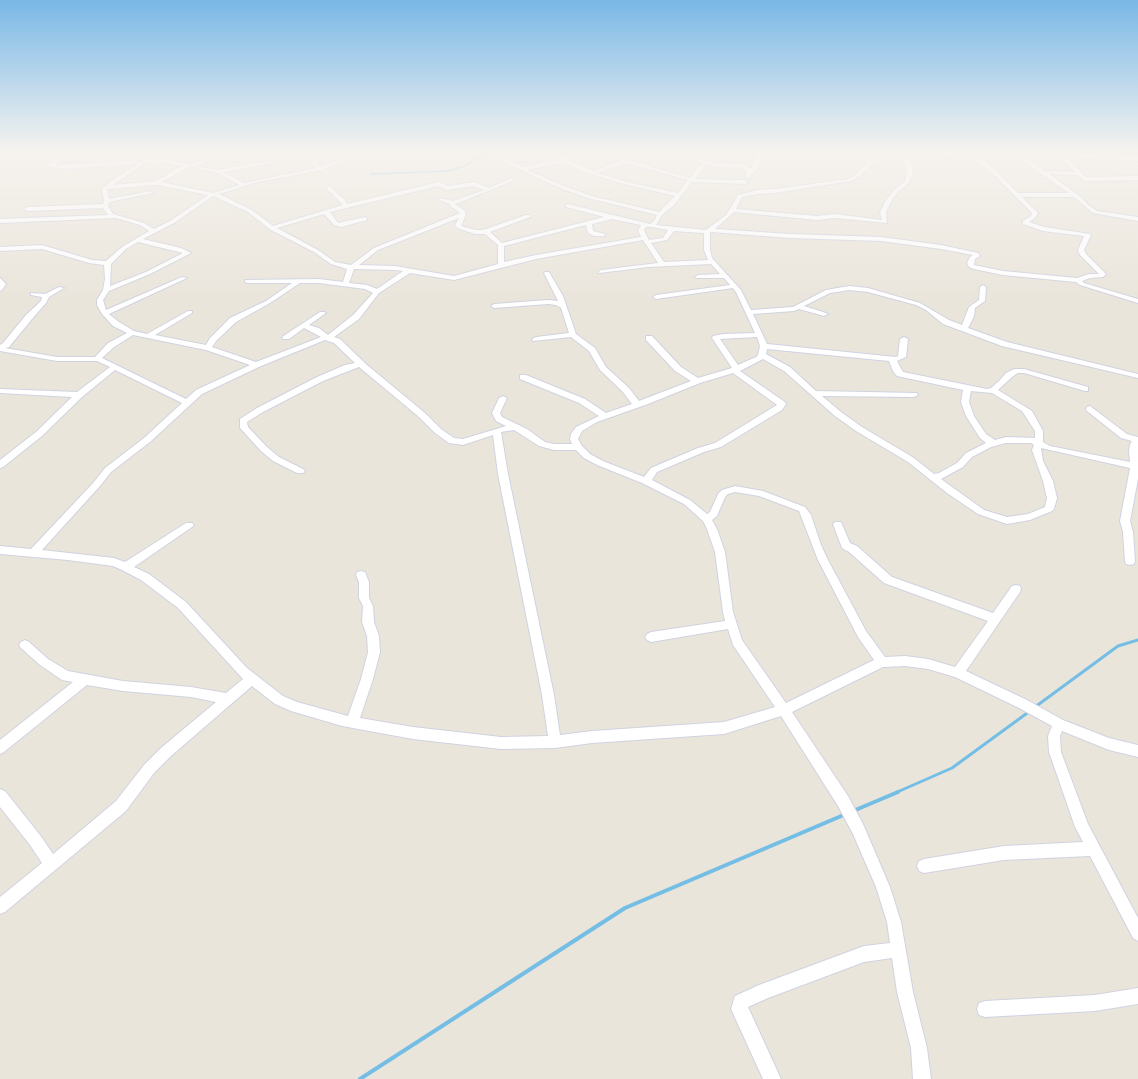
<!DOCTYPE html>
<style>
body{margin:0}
canvas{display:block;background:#eae5db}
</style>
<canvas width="1138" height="1079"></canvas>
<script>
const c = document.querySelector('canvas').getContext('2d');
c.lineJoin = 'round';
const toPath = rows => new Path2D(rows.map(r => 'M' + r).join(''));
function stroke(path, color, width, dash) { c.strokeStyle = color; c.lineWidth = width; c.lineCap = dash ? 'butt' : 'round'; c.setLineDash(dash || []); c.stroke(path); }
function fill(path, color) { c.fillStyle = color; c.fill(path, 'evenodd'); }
stroke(toPath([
 [371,174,449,171,467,165,477,156,497,150]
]), '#74bee6', 1.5);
stroke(toPath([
 [1035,707,1118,646,1138,640],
 [895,793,952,768,1030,711]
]), '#74bee6', 3);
stroke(toPath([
 [853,811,898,792],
 [360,1079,625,908,846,814]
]), '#74bee6', 4);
const minor = toPath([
 [66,150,71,150,55,165,95,163,111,150,116,150,101,162,141,161,153,150,158,150,147,160,164,160,177,150,182,150,169,160,190,165,209,156,239,150,248,150,212,158,197,166,217,170,273,160,274,161,271,163,223,172,244,183,316,168,299,150,304,150,321,167,363,150,369,150,322,170,254,183,219,194,252,210,273,226,343,205,326,188,329,186,344,199,347,204,439,182,448,186,475,182,489,188,511,178,513,179,513,181,455,204,464,210,466,214,461,226,475,230,483,230,526,215,530,215,530,217,490,232,502,243,604,217,566,207,565,206,568,204,650,224,654,221,657,215,588,198,560,188,499,160,504,159,523,167,557,160,538,150,544,150,563,158,601,150,609,150,625,159,639,150,644,150,629,160,690,178,702,163,654,150,662,150,716,163,744,164,751,169,758,150,762,150,758,169,752,173,750,178,745,177,747,172,743,168,716,167,706,164,695,179,745,180,748,182,745,184,692,182,674,205,662,215,656,225,706,230,726,215,738,195,757,190,775,189,848,179,856,174,873,157,882,153,1015,151,1055,152,1057,151,1061,153,1138,157,1138,161,1064,156,1086,177,1138,176,1138,180,1085,181,1078,175,1049,174,1081,197,1087,204,1097,211,1138,217,1138,221,1093,213,1074,197,1022,197,1038,213,1035,218,1029,222,1044,227,1090,234,1091,235,1084,250,1086,254,1106,274,1103,277,1090,278,1082,281,1084,283,1138,299,1138,303,1080,285,1076,282,1003,275,974,269,969,267,967,263,970,257,973,255,941,249,881,241,790,238,711,232,710,233,710,250,712,258,741,290,751,310,793,307,826,290,849,286,868,288,920,303,949,320,962,325,969,307,979,300,980,287,983,285,986,287,985,301,975,308,974,316,968,328,1007,342,1138,374,1138,378,1002,346,943,324,926,310,916,305,868,292,849,290,830,293,804,306,826,313,828,314,824,316,799,309,794,311,753,314,767,344,896,357,898,356,900,339,904,337,908,339,906,357,897,361,903,372,987,389,991,388,999,381,1006,373,1014,369,1024,369,1088,387,1088,391,1085,391,1024,373,1018,373,1012,377,998,390,1032,411,1043,431,1043,442,1050,446,1130,462,1129,452,1130,444,1132,441,1121,438,1087,411,1086,409,1087,407,1090,406,1127,434,1138,437,1138,479,1130,521,1133,532,1135,561,1134,564,1130,565,1126,564,1125,561,1123,532,1120,521,1130,468,1041,448,1043,461,1053,481,1057,498,1054,509,1052,511,1030,520,1007,524,1004,523,978,514,947,493,908,462,856,431,835,416,784,371,763,359,740,371,785,402,786,404,782,410,721,447,704,452,657,472,652,480,690,500,707,514,710,512,718,494,722,490,735,486,763,491,805,507,811,515,821,545,828,560,866,631,885,657,905,656,928,659,955,667,988,621,884,583,849,552,842,548,833,524,835,522,841,522,850,543,857,546,892,577,993,613,1012,586,1016,585,1020,586,1021,589,1020,592,966,671,1027,700,1063,720,1109,738,1138,745,1138,757,1109,750,1062,731,1060,736,1061,752,1088,824,1138,918,1138,941,1133,938,1090,856,1004,860,924,873,919,871,917,866,919,861,924,859,1004,846,1083,842,1075,827,1049,752,1048,736,1052,726,1019,708,955,677,928,669,905,666,883,667,792,712,848,796,863,824,890,887,901,922,913,992,927,1048,931,1079,913,1079,911,1048,897,992,892,958,864,962,768,998,748,1007,781,1079,763,1079,731,1009,735,996,759,985,864,946,890,943,887,922,876,887,853,834,838,806,781,716,724,734,592,743,555,748,501,749,413,739,342,726,291,711,275,704,252,686,171,756,154,773,126,811,5,912,0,914,0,897,42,863,30,845,0,807,0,789,5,791,40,835,53,854,116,801,144,765,161,748,216,702,191,697,123,691,87,685,4,752,0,754,0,740,73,682,62,680,40,665,21,648,19,645,21,642,25,640,29,642,48,659,68,671,123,681,191,687,226,693,243,679,178,608,141,580,122,570,113,566,68,560,0,554,0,546,31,549,94,482,105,468,144,438,182,403,115,370,82,397,42,436,3,467,0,468,0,460,36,432,72,397,0,393,0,389,77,392,110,367,97,361,57,361,0,351,0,345,3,343,26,315,41,301,42,297,31,295,31,293,45,294,59,287,64,288,49,297,46,303,32,319,9,347,5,348,57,357,95,357,108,343,127,333,113,326,102,314,97,305,97,300,103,290,105,279,104,265,89,263,42,249,0,251,0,247,42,245,92,260,106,261,122,247,149,231,140,225,116,218,0,223,0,219,108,215,103,208,27,211,24,209,27,207,103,204,104,201,102,189,114,179,138,164,64,169,48,167,48,165,66,150],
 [605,152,621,161,593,171,568,160,605,152],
 [1014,154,1040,173,1069,193,1018,193,993,168,975,155,1014,154],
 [1020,154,1058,156,1075,172,1044,171,1020,154],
 [969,155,989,170,1032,213,1031,216,1023,221,1023,224,1043,231,1084,236,1078,250,1080,255,1099,274,1089,274,1077,278,1003,271,974,265,975,259,980,256,978,253,941,245,881,237,790,234,715,229,734,212,817,220,835,218,887,223,886,212,892,200,899,191,908,184,913,175,912,166,904,156,969,155],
 [883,156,899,156,906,166,907,175,904,182,895,189,886,200,880,212,882,220,835,214,817,216,736,209,742,197,757,194,775,193,851,181,860,176,877,159,883,156],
 [562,162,585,172,620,183,675,196,659,212,592,196,564,186,527,170,562,162],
 [145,163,165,163,182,166,156,181,113,185,145,163],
 [626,163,688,180,678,193,623,181,598,173,626,163],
 [190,166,218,173,239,185,213,193,162,182,190,166],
 [157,185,208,195,170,221,154,229,144,223,113,214,108,206,109,202,153,193,150,191,109,199,107,190,109,189,157,185],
 [438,186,447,190,474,186,484,190,453,201,439,198,439,200,450,204,450,206,460,213,374,248,351,265,335,262,318,250,277,228,324,214,334,225,341,227,367,220,367,218,365,217,338,223,330,212,438,186],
 [213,196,248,212,271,230,314,252,331,264,347,269,343,282,319,279,245,280,245,282,247,283,292,283,266,301,230,318,210,338,206,345,155,335,192,313,192,311,188,311,147,334,134,331,119,322,109,314,187,278,182,277,106,310,103,300,109,291,150,274,191,253,181,248,143,239,174,223,213,196],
 [459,218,455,225,457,228,475,234,485,234,498,245,498,264,454,276,395,266,359,265,378,250,459,218],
 [612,219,641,225,638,230,641,237,536,255,504,262,504,246,586,225,588,233,594,236,605,236,605,234,593,231,592,224,612,219],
 [646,227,652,227,668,230,663,238,649,240,644,230,646,227],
 [674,231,704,233,704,250,708,260,664,262,651,243,667,240,674,231],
 [643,240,658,263,601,270,598,272,599,273,648,267,711,264,720,274,698,275,695,277,696,278,724,278,730,285,656,295,653,297,656,299,733,288,736,292,755,333,723,334,713,336,712,338,732,368,698,378,681,367,652,336,646,336,646,340,675,371,691,381,639,401,629,388,606,367,595,348,576,334,563,296,549,272,545,272,544,273,558,301,548,300,494,304,491,306,494,308,548,304,556,305,561,308,569,333,536,337,532,339,533,341,571,337,589,351,600,370,623,392,632,404,606,413,585,399,526,375,520,375,520,379,579,403,599,416,576,427,571,434,570,439,572,444,554,444,545,442,527,429,502,417,500,413,507,398,503,396,499,398,492,413,496,421,506,426,463,439,454,438,441,429,425,413,367,365,340,339,334,337,359,319,379,293,410,273,454,280,536,259,643,240],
 [138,242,183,253,146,272,110,286,111,264,126,249,138,242],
 [354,269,395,270,403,271,377,289,367,285,349,283,354,269],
 [300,283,319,283,365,289,373,293,353,315,328,335,319,328,309,325,326,313,324,312,320,312,282,337,283,339,289,339,304,328,321,337,256,362,212,347,216,341,236,322,270,303,300,283],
 [133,335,206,350,250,365,196,390,186,399,102,358,114,347,133,335],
 [757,337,760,346,758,355,756,357,738,365,720,339,757,337],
 [325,340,334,343,355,363,345,365,317,377,257,408,240,419,240,428,261,451,273,461,297,473,303,473,305,471,303,469,279,457,267,447,248,427,247,422,263,412,323,381,359,367,419,417,435,433,449,443,463,445,493,435,498,474,542,695,548,736,501,737,413,727,360,718,373,679,380,652,379,636,374,622,373,606,369,598,369,582,365,572,361,571,357,572,356,575,359,582,359,598,363,606,362,622,367,636,368,652,361,679,348,716,297,702,283,696,247,668,186,602,149,574,134,567,192,527,194,525,192,523,186,523,125,562,114,558,42,550,100,486,111,472,150,442,202,394,261,366,325,340],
 [767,349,889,361,893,371,897,376,963,390,961,402,966,416,980,438,986,443,966,453,957,463,939,473,934,474,914,458,862,427,841,412,822,396,914,397,918,395,917,393,816,391,790,367,766,354,767,349],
 [733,373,777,405,715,443,698,448,651,468,644,477,603,461,590,454,582,446,578,439,582,431,597,422,648,404,700,383,733,373],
 [971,391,992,393,1022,411,1035,431,1035,438,1006,437,995,440,986,434,974,416,969,402,971,391],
 [514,430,539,446,554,450,576,450,584,458,597,465,642,483,684,504,703,521,707,529,715,552,723,612,725,621,651,632,647,634,645,637,647,640,651,642,728,629,733,645,775,707,724,722,592,731,560,735,554,695,508,474,501,432,514,430],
 [1006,443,1031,443,1034,445,1032,450,1043,481,1047,498,1045,507,1028,514,1007,517,984,510,941,479,963,467,972,457,991,447,1006,443],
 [735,492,759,496,799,511,818,560,858,637,874,660,786,703,742,640,733,612,725,552,717,529,712,520,717,516,725,497,728,494,735,492],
 [0,278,6,284,2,290,0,291,0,278],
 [1138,988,1138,1004,1095,1011,985,1017,979,1015,977,1009,979,1003,985,1001,1095,995,1138,988]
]);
stroke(minor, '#d0d2e0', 2);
fill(minor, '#fff');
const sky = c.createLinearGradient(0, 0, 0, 301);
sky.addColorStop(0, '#79b8e7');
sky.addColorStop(0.5, '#f6f3ef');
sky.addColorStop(1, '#f6f3ef00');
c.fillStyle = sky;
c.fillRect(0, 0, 1138, 301);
</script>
